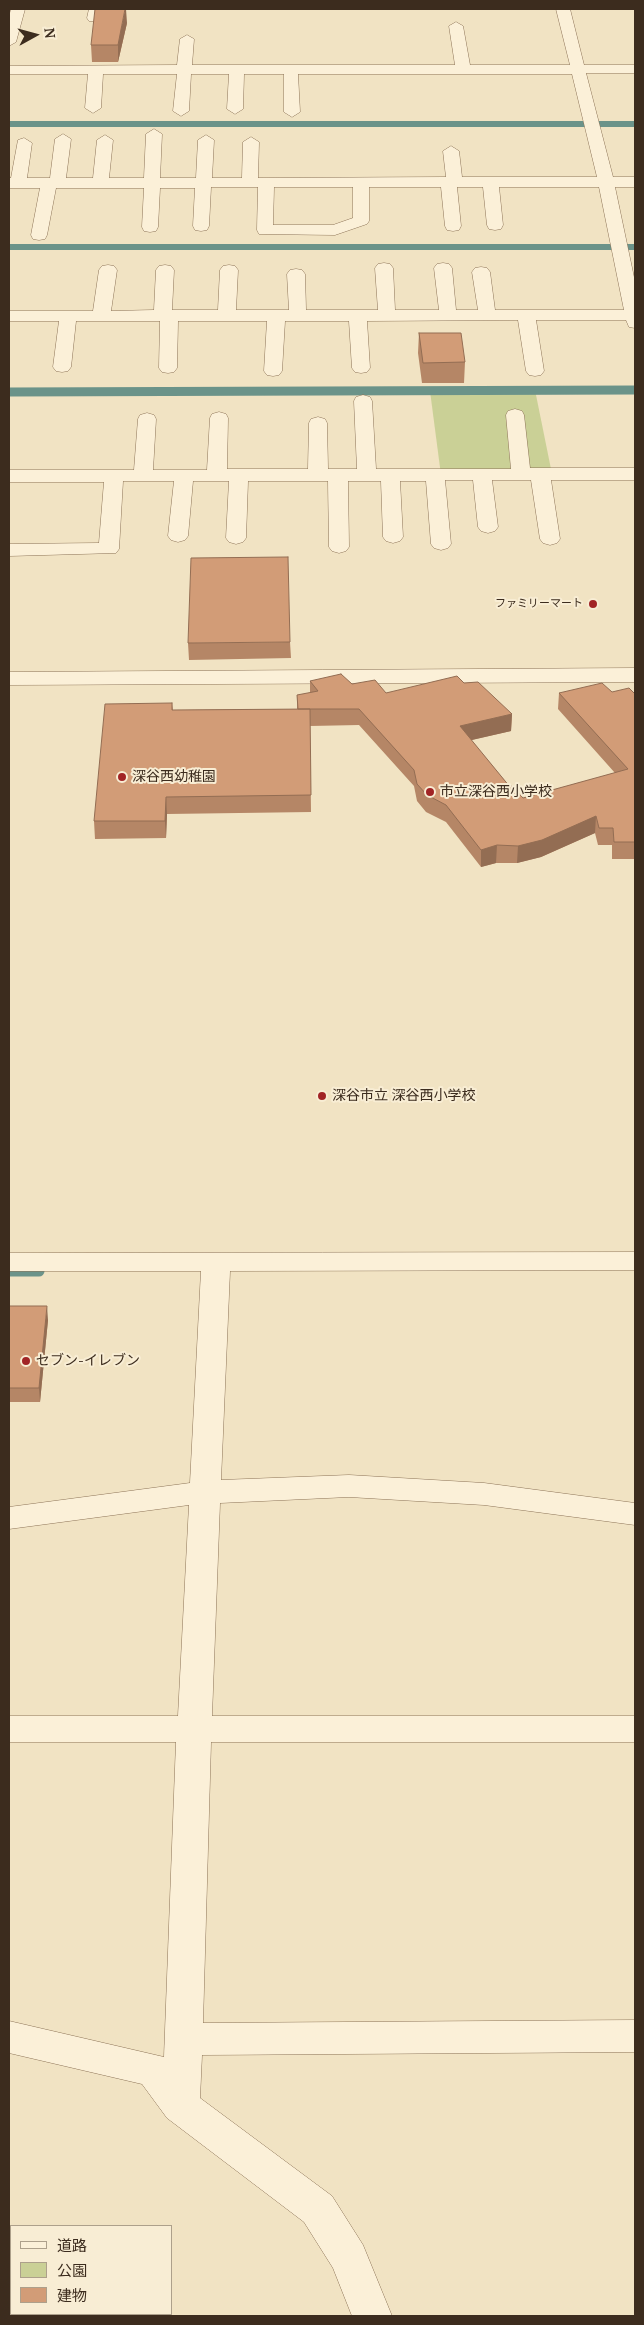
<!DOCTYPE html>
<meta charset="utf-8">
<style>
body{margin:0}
#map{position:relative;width:644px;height:2325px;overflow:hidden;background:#f1e3c3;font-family:"PT Serif","Noto Sans JP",serif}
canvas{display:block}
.frame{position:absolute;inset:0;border:10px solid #3c2c1e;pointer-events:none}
.legend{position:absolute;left:10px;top:2225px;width:162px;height:90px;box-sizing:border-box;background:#f8edd4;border:1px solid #ada08b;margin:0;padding:6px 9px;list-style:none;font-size:15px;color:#3c2c1e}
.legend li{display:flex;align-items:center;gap:10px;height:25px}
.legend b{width:25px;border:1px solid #ada08b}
.north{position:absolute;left:10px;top:10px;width:50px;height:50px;-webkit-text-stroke:4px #f8edd4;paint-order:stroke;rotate:83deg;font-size:14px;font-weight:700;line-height:20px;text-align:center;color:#3c2c1e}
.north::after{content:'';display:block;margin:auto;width:18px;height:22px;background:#3c2c1e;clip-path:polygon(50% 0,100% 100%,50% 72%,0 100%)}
</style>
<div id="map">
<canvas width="644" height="2325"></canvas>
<div class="frame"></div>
<ul class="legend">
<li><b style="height:6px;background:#fbf0d8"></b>道路</li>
<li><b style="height:14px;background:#cad096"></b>公園</li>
<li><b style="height:14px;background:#d29c77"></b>建物</li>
</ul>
<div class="north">N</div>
</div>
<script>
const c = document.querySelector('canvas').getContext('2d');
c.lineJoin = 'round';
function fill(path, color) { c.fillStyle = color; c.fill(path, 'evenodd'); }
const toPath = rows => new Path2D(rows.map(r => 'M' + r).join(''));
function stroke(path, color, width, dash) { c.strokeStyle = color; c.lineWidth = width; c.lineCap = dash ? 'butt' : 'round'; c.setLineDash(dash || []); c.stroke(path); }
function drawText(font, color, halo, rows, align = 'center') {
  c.font = font + ' "PT Serif","Noto Sans JP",serif'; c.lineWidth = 4; c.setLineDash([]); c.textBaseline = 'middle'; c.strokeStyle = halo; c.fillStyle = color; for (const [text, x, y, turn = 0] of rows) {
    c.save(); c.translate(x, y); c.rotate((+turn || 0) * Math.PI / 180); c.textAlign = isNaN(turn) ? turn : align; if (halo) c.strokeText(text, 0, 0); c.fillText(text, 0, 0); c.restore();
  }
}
fill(toPath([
 [535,390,552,474,441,475,430,391]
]), '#cad096');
stroke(toPath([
 [9,124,635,124],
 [9,247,635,247]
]), '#6b9389', 6);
stroke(toPath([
 [9,392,635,390]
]), '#6b9389', 9);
stroke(toPath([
 [9,1271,39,1271]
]), '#6b9389', 11);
const minor = toPath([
 [11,9,25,9,16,42,9,46,9,17,11,9],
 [89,9,103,9,99,21,89,21,87,18,89,9],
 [556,9,570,9,584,65,635,65,635,73,586,73,613,177,635,177,635,187,615,187,635,282,635,328,629,327,626,320,536,320,544,371,541,375,535,376,529,375,526,371,518,320,367,321,370,368,367,372,361,373,355,372,352,368,349,321,285,321,282,371,279,375,273,376,267,375,264,371,267,321,178,321,177,368,174,372,168,373,162,372,159,368,160,321,76,321,71,367,68,371,62,372,56,371,53,367,59,321,9,321,9,311,93,311,99,270,102,266,108,265,114,266,117,270,111,311,154,310,156,270,159,266,165,265,171,266,174,270,172,310,218,310,220,270,223,266,229,265,235,266,238,270,236,310,289,310,287,274,290,270,296,269,302,270,305,274,306,310,378,310,375,268,378,264,384,263,390,264,393,268,395,310,439,310,434,268,437,264,443,263,449,264,452,268,456,310,478,310,472,272,475,268,481,267,487,268,490,272,495,310,624,310,599,187,499,187,503,225,501,229,495,230,489,229,487,225,483,187,457,187,461,226,459,230,453,231,447,230,445,226,441,187,369,187,369,221,367,224,335,235,259,234,257,230,258,187,211,187,209,226,207,230,201,231,195,230,193,226,195,188,160,188,158,227,156,231,150,232,144,231,142,227,144,188,56,188,47,235,45,239,39,240,33,239,31,235,40,188,9,188,9,178,11,178,18,140,24,138,32,143,27,178,50,178,55,139,63,134,71,139,66,178,93,178,97,140,105,135,113,140,109,178,144,178,146,134,154,129,162,134,160,178,196,178,198,140,206,135,214,140,212,178,242,178,243,142,251,137,259,142,258,178,446,177,443,151,451,146,459,151,462,177,597,177,572,74,298,74,300,112,292,117,284,112,284,74,244,74,243,109,235,114,227,109,229,74,191,74,189,111,181,116,173,111,177,74,103,74,101,108,93,113,85,108,88,74,9,74,9,66,177,65,180,39,187,35,194,39,192,65,455,65,449,26,456,22,463,26,470,65,570,65,556,9],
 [274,187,353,187,353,218,333,225,273,225,274,187],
 [363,395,370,397,372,401,376,469,511,469,506,415,508,411,515,409,522,411,524,415,530,468,635,468,635,480,551,480,560,539,557,543,550,545,543,543,540,539,531,480,492,480,498,527,495,531,488,533,481,531,478,527,473,480,445,480,451,544,448,548,441,550,434,548,431,544,426,481,400,481,403,537,400,541,393,543,386,541,383,537,381,481,348,481,349,547,346,551,339,553,332,551,329,547,328,481,248,481,246,538,243,542,236,544,229,542,226,538,229,481,193,481,188,536,185,540,178,542,171,540,168,536,174,481,123,481,119,549,116,553,9,556,9,544,99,543,104,482,9,482,9,470,134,470,138,419,140,415,147,413,154,415,156,419,153,470,207,470,210,418,212,414,219,412,226,414,228,418,227,469,308,469,309,423,311,419,318,417,325,419,327,423,328,469,357,469,354,401,356,397,363,395],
 [635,668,635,682,9,685,9,672,635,668],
 [635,1252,635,1270,230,1271,221,1480,349,1475,484,1483,635,1503,635,1525,484,1505,349,1497,220,1503,212,1716,635,1716,635,1742,211,1742,203,2023,635,2020,635,2052,202,2055,200,2098,332,2196,363,2245,392,2316,352,2316,333,2268,304,2222,167,2118,142,2084,9,2053,9,2021,164,2057,176,1742,9,1742,9,1716,178,1716,189,1505,9,1529,9,1507,190,1483,201,1271,9,1271,9,1253,635,1252]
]);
stroke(minor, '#8d7458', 1);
fill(minor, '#fbf0d8');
fill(toPath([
 [127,23,118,62,92,62,91,45],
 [419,333,465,362,464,383,422,383,418,353],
 [290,642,291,658,189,660,188,643],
 [310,681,352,684,386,693,464,683,512,714,511,731,471,740,510,787,523,798,615,773,558,709,559,693,612,692,635,694,635,859,612,859,612,845,598,845,595,833,541,857,517,863,496,863,481,867,446,822,426,812,417,801,414,786,359,725,310,726,311,812,167,814,166,838,95,839,94,821,172,703,173,710,297,709,297,695,310,693],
 [9,1306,48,1320,40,1402,9,1402]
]), '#b58666');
fill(toPath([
 [125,9,126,9,127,23,118,62,118,45],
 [512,714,511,731,459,743,460,726],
 [166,797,167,814,166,838,165,821],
 [596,816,595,833,541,857,517,863,518,846],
 [497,845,496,863,481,867,481,850],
 [47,1306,48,1320,40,1402,39,1388]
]), '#936d53');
const building = toPath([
 [95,9,125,9,118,45,91,45,95,9],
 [419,333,461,333,465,362,423,363,419,333],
 [288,557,290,642,188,643,191,558,288,557],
 [341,674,352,684,375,680,386,693,457,676,464,683,478,682,512,714,460,726,510,787,512,786,523,798,628,769,559,693,602,683,612,692,629,688,635,694,635,842,614,842,613,828,599,828,596,816,542,840,518,846,497,845,481,850,446,805,427,795,417,784,414,770,359,709,298,709,297,695,318,691,310,681,341,674],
 [172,703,172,710,310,709,311,795,166,797,165,821,94,821,105,704,172,703],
 [9,1306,47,1306,39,1388,9,1388,9,1306]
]);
fill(building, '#d29c77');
stroke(building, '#936d53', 1);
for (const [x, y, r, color] of [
 [593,604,5,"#a12425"],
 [122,777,5,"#a12425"],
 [430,792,5,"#a12425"],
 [322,1096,5,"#a12425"],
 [26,1361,5,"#a12425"]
]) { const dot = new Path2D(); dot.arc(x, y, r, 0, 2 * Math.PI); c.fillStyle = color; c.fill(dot); stroke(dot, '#f8edd4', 2); }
drawText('11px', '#3c2c1e', '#f8edd4', [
 ["ファミリーマート",583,604]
], 'right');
drawText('14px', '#3c2c1e', '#f8edd4', [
 ["深谷西幼稚園",132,777],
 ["市立深谷西小学校",440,792],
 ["深谷市立 深谷西小学校",332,1096],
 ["セブン-イレブン",36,1361]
], 'left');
</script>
